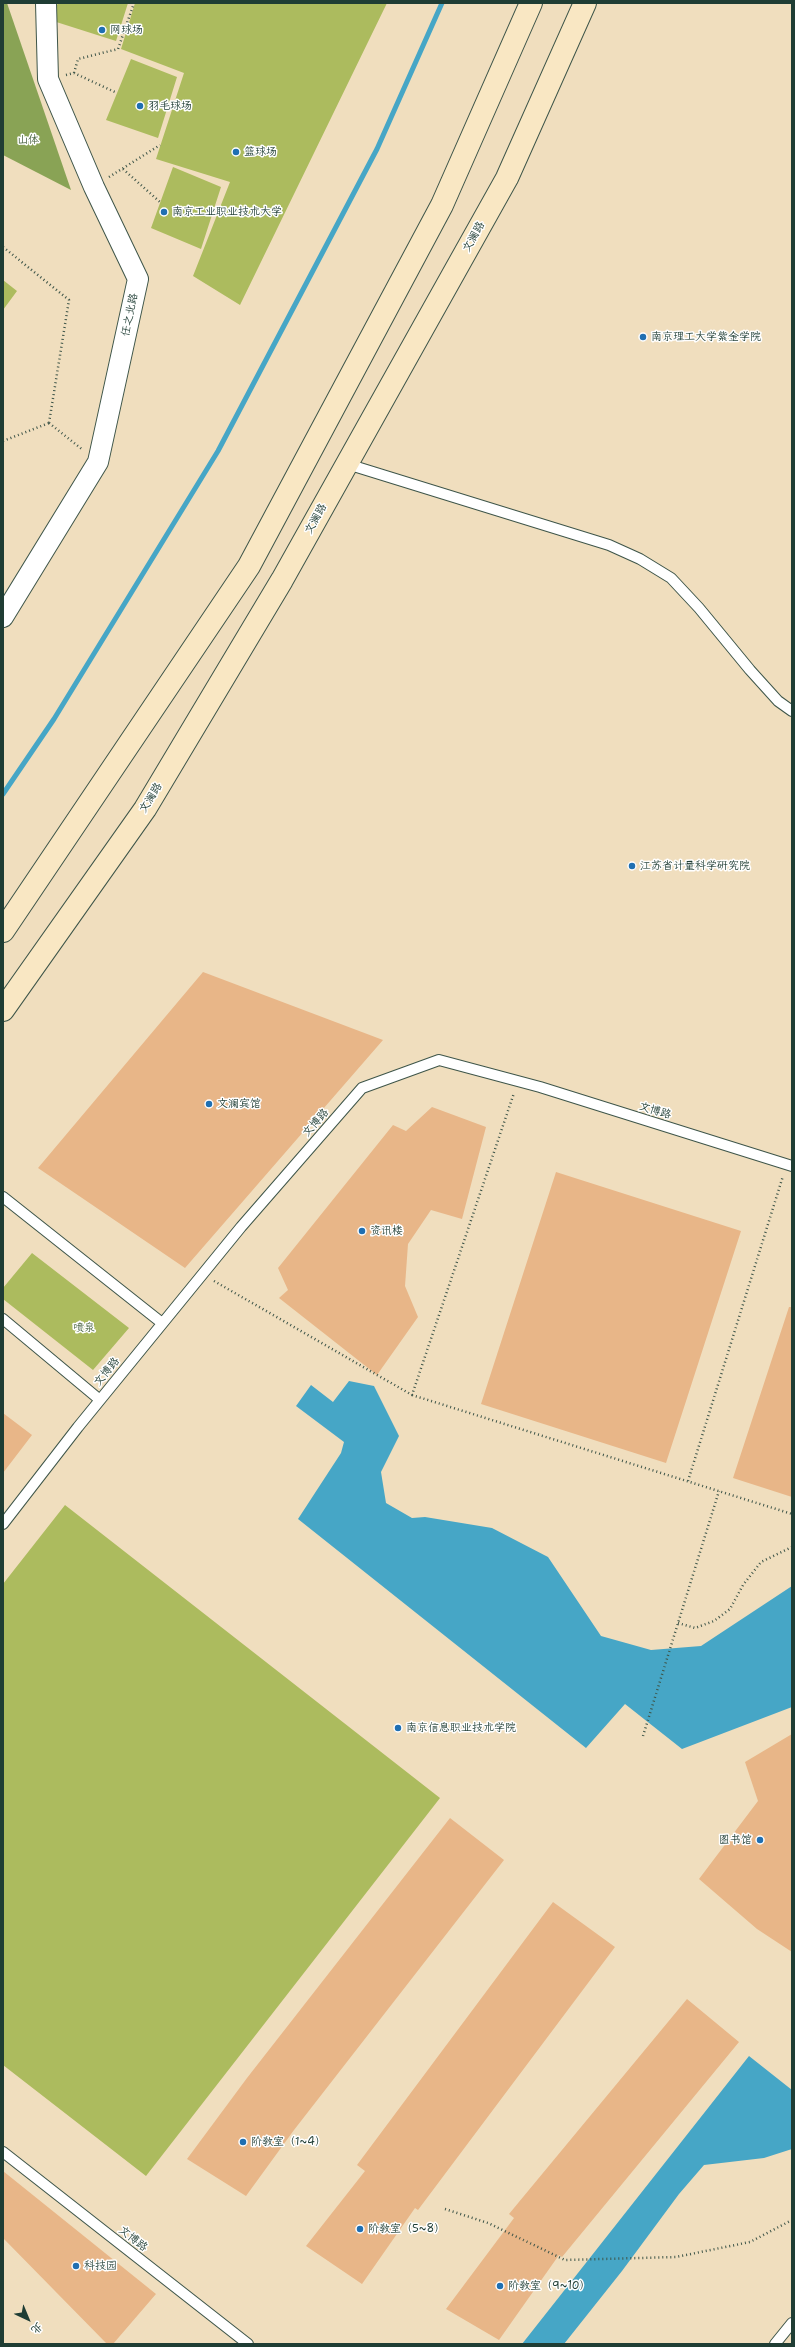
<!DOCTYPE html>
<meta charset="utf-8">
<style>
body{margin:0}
#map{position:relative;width:795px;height:2347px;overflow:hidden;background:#f0debe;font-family:"Shantell Sans","LXGW WenKai TC",sans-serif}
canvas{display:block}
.frame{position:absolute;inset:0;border:4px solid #1f3d34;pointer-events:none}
.north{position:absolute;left:8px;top:2299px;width:40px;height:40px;-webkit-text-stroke:3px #fff;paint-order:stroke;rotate:136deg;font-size:11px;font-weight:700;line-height:16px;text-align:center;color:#1f3d34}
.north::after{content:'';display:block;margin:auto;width:14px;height:18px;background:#1f3d34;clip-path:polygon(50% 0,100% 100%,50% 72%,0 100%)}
</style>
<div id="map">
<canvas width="795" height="2347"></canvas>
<div class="frame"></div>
<div class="north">北</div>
</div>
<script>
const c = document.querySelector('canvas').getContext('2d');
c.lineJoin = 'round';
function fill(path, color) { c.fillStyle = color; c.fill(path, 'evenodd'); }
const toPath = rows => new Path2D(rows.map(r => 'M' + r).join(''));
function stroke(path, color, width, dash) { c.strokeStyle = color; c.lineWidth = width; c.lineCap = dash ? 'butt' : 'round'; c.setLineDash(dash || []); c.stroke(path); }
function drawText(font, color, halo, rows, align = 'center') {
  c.font = font + ' "Shantell Sans","LXGW WenKai TC",sans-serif'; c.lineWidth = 3; c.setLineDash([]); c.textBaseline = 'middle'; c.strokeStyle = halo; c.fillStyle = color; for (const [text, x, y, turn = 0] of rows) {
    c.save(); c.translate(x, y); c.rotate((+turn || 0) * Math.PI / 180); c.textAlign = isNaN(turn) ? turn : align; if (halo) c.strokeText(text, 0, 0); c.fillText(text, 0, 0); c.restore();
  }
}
fill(toPath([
 [58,3,128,3,116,41,50,20],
 [135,3,387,3,240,305,193,276,230,182,156,159,184,73,121,49],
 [131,59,177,77,158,138,106,120],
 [173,167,221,187,201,249,151,228],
 [3,280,17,291,3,310],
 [32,1253,129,1328,93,1370,3,1299,3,1288],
 [65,1505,440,1798,146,2176,3,2065,3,1584]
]), '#acbb5e');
fill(toPath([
 [3,3,7,3,71,190,3,155]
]), '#89a355');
fill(toPath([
 [349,1381,374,1386,399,1436,381,1472,386,1503,412,1518,425,1517,492,1528,548,1557,601,1636,651,1650,701,1646,792,1586,792,1707,682,1749,625,1704,586,1748,298,1519,341,1453,344,1442,296,1406,311,1385,333,1402],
 [749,2056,792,2090,792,2149,764,2158,704,2165,679,2194,622,2271,564,2344,522,2344]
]), '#46a6c6');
stroke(toPath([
 [3,794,54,719,218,451,377,149,442,3]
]), '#46a6c6', 5);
fill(toPath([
 [203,972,383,1040,185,1268,38,1168],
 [432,1107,486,1127,462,1219,431,1210,408,1244,405,1286,418,1317,377,1375,279,1298,288,1290,278,1268,393,1125,406,1131],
 [556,1172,741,1231,666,1463,481,1404],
 [789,1307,792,1307,792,1497,733,1478],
 [3,1413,32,1435,3,1473],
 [792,1734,792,1952,757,1929,699,1879,758,1801,745,1762],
 [450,1818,504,1860,294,2130,246,2196,187,2159,247,2078],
 [553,1902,615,1947,418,2210,415,2208,362,2284,306,2246,365,2171,357,2165],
 [687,1999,739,2042,562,2257,559,2255,499,2340,446,2309,514,2218,509,2214],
 [3,2171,156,2294,113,2344,107,2344,3,2238]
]), '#e8b688');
const service = toPath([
 [347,464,609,545,640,559,671,578,699,608,750,670,778,701,792,711],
 [3,1197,162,1323],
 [3,1319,100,1400],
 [3,1524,78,1427,241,1227,362,1088,439,1060,540,1087,792,1166],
 [3,2152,248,2344],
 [775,2344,792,2323]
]);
const minor = toPath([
 [3,617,98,462,138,279,94,187,48,79,46,3]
]);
const secondary = toPath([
 [3,931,249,566,442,205,531,3],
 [3,1010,145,809,282,580,507,178,585,3]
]);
stroke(service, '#3e5549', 12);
stroke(minor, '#3e5549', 22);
stroke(secondary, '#3e5549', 24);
stroke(toPath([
 [74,73,78,59,118,49,134,3],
 [66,75,74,73,117,93],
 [123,169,160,202],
 [109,177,160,145],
 [3,247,69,300,49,423],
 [49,423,83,450],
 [3,441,49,423],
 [214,1281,412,1395,514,1093],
 [412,1395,792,1514],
 [688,1481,783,1176],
 [678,1623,695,1628,714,1621,730,1609,743,1585,761,1562,792,1547],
 [643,1736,719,1491],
 [445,2209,488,2223,565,2260,676,2257,750,2242,792,2220]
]), '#3e5549', 2.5, [1, 3]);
stroke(service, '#fff', 10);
stroke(minor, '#fff', 20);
stroke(secondary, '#f9e7c3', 22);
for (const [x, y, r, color] of [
 [102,30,4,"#1f6fb2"],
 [140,106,4,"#1f6fb2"],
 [236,152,4,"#1f6fb2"],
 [164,212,4,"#1f6fb2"],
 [643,337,4,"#1f6fb2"],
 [632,866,4,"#1f6fb2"],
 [209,1104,4,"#1f6fb2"],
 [362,1231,4,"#1f6fb2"],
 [398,1728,4,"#1f6fb2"],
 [760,1840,4,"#1f6fb2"],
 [243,2142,4,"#1f6fb2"],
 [360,2229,4,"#1f6fb2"],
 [76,2266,4,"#1f6fb2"],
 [500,2286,4,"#1f6fb2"]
]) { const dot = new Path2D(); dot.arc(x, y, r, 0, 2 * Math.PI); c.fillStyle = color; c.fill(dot); stroke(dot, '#fff', 1.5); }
drawText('11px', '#1f3d34', '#fff', [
 ["网球场",110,30],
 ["羽毛球场",148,106],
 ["篮球场",244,152],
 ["南京工业职业技术大学",172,212],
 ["南京理工大学紫金学院",651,337],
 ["江苏省计量科学研究院",640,866],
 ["文澜宾馆",217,1104],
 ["资讯楼",370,1231],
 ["南京信息职业技术学院",406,1728],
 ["图书馆",752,1840,"right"],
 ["阶教室（1~4）",251,2142],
 ["阶教室（5~8）",368,2229],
 ["科技园",84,2266],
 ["阶教室（9~10）",508,2286]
], 'left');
drawText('11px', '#496341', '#fff', [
 ["山体",28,140],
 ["喷泉",84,1328]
]);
drawText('11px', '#1f3d34', '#fff', [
 ["文澜路",474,237,-61],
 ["任之北路",130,315,-78],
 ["文澜路",316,519,-61],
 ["文澜路",151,798,-58],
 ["文博路",655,1111,17],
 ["文博路",316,1123,-49],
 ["文博路",107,1372,-51],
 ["文博路",133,2239,38]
]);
</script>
